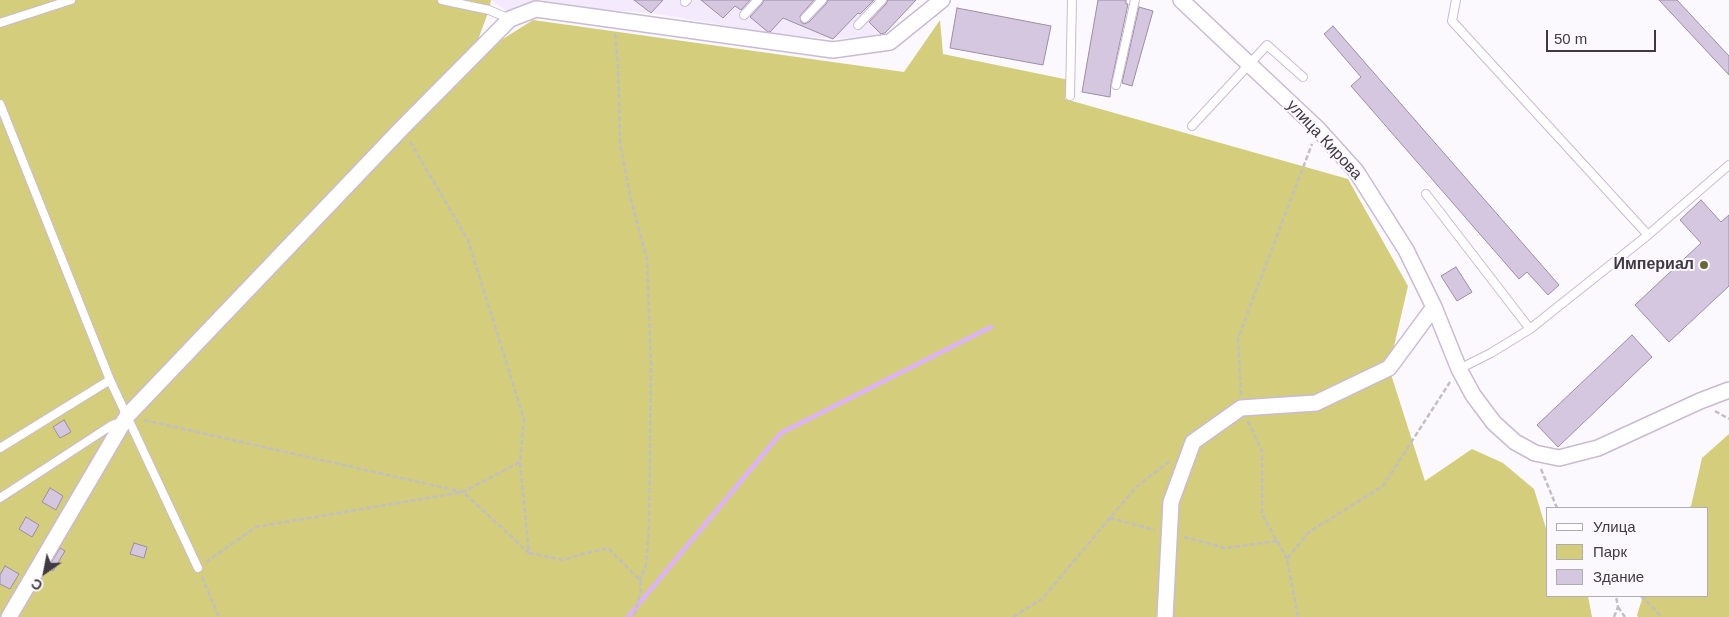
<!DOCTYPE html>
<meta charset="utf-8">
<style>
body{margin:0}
#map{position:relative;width:1729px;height:617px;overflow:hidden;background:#fcf9fe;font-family:Helvetica,sans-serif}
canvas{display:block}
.legend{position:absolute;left:1546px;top:507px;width:162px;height:90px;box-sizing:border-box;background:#fcf9fe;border:1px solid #b0acb3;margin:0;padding:6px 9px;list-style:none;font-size:15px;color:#3f3943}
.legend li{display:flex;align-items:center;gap:10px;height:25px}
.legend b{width:25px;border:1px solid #b0acb3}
.north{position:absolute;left:20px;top:547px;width:50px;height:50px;-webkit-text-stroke:4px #fcf9fe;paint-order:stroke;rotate:213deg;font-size:14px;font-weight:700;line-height:20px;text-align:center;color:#3f3943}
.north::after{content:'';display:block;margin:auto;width:18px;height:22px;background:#3f3943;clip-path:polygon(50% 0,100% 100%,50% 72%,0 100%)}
.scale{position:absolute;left:1546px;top:30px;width:110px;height:22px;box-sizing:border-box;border:2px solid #3f3943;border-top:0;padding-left:6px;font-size:15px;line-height:18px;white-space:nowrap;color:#3f3943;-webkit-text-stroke:4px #fcf9fe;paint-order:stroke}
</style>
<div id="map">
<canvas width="1729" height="617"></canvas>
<ul class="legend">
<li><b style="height:6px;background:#fff"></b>Улица</li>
<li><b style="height:14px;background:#d4cd7b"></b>Парк</li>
<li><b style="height:14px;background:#d5c7df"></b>Здание</li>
</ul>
<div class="north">С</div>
<div class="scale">50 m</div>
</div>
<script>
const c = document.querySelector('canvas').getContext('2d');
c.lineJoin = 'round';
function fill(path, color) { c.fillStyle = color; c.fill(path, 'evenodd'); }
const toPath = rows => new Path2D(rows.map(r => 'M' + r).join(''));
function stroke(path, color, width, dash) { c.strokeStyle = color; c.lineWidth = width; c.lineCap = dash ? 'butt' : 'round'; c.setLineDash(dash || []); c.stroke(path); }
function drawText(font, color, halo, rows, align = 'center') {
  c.font = font + ' Helvetica,sans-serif'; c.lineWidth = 4; c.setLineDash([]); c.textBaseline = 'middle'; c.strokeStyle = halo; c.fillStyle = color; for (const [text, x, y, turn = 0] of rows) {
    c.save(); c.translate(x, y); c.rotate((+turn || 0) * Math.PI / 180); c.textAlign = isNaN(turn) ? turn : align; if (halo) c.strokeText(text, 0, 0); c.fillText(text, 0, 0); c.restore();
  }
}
fill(toPath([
 [491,0,916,0,883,36,833,39,769,33,651,13,582,8,540,0,508,12]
]), '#f4eafd');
fill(toPath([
 [0,0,491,0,489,10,471,59,533,20,904,72,940,20,943,54,1069,80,1065,99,1348,179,1408,286,1389,368,1425,481,1472,449,1503,463,1534,489,1548,535,1548,596,1588,596,1592,617,0,617],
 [1729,434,1729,617,1638,617,1637,615,1643,596,1708,596,1708,508,1689,508,1691,506,1702,458]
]), '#d4cd7b');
stroke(toPath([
 [628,617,781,433,991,327]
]), '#dcb3f8', 4.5);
const building = toPath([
 [634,0,663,0,651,13,634,0],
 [701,0,750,0,741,10,735,6,723,18,701,0],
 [764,0,814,0,800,16,801,22,804,24,809,22,826,4,828,0,874,0,860,14,858,13,833,39,783,18,770,32,768,32,750,17,762,4,764,0],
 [888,0,916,0,885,33,881,34,869,22,886,4,888,0],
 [1098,0,1126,0,1126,4,1128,4,1111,84,1110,97,1082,92,1098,0],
 [1659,0,1677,0,1729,56,1729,75,1659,0],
 [1139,7,1153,11,1132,86,1122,83,1139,7],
 [957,8,1051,26,1043,65,950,48,957,8],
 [1333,26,1559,285,1548,295,1527,272,1519,279,1351,86,1361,77,1324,34,1333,26],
 [1701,200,1721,222,1729,215,1729,286,1669,342,1635,305,1701,243,1680,220,1701,200],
 [1456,267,1472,292,1457,301,1441,276,1456,267],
 [1632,335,1652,357,1558,447,1537,425,1632,335],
 [64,420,71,432,60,438,53,427,64,420],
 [50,488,63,496,56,510,42,502,50,488],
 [26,517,39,525,32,537,19,529,26,517],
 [134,543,147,547,144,558,130,554,134,543],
 [60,548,65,551,53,571,48,568,60,548],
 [5,566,19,574,10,589,0,584,0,575,5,566]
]);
fill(building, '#d5c7df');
stroke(building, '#9b8ea5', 1);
const service = toPath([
 [442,0,489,10,510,19],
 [1456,0,1452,21,1648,235],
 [685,2,687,0],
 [744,15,758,0],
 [805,18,822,0],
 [0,23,71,0],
 [858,25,882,0],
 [1116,85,1135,0],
 [1070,96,1072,0],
 [0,104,110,380,198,568],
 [1192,126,1267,45,1303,77],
 [1426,194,1530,329],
 [1459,369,1491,353,1530,329,1648,235,1729,165],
 [0,448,110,380],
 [0,498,112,425,121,422]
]);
const minor = toPath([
 [1181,0,1318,129,1356,171,1406,250,1434,307,1459,369,1473,395,1494,423,1515,442,1535,453,1559,458,1598,448,1700,401,1729,390],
 [9,617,127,416,402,128,510,19,536,9,833,50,890,42,942,0],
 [1165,617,1171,502,1193,442,1241,408,1316,403,1389,368,1434,307]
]);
stroke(service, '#c9bbd3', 10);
stroke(minor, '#c9bbd3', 18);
stroke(toPath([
 [615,34,618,64,620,143,631,200,647,259,651,368,649,528,646,565,640,580],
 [1241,395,1238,338,1312,144],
 [1715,411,1729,419],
 [144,420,463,492,529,553,520,462],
 [1248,421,1262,451,1262,514,1287,559],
 [1541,469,1557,508],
 [1110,518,1155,530],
 [1184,537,1225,548,1277,541],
 [529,553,563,560,582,554,608,548,640,580,641,590,634,617],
 [206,562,256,527,463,492,520,462,524,419,468,240,409,140],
 [202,577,219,617],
 [1641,596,1662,617],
 [1618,607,1625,617],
 [1013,617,1042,599,1136,487,1170,461],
 [1298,617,1287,559,1309,532,1383,486,1450,382],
 [1614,617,1618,607,1616,596]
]), '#c2bec4', 2.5, [5, 2.5]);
stroke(service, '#fff', 8);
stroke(minor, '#fff', 15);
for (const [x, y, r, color] of [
 [1704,265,5,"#6a6633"]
]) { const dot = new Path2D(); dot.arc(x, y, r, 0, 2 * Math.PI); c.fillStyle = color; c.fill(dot); stroke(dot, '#fcf9fe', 2); }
drawText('16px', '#3f3943', '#fcf9fe', [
 ["улица Кирова",1324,140,47]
]);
drawText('bold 16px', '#3f3943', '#fcf9fe', [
 ["Империал",1694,265]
], 'right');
</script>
